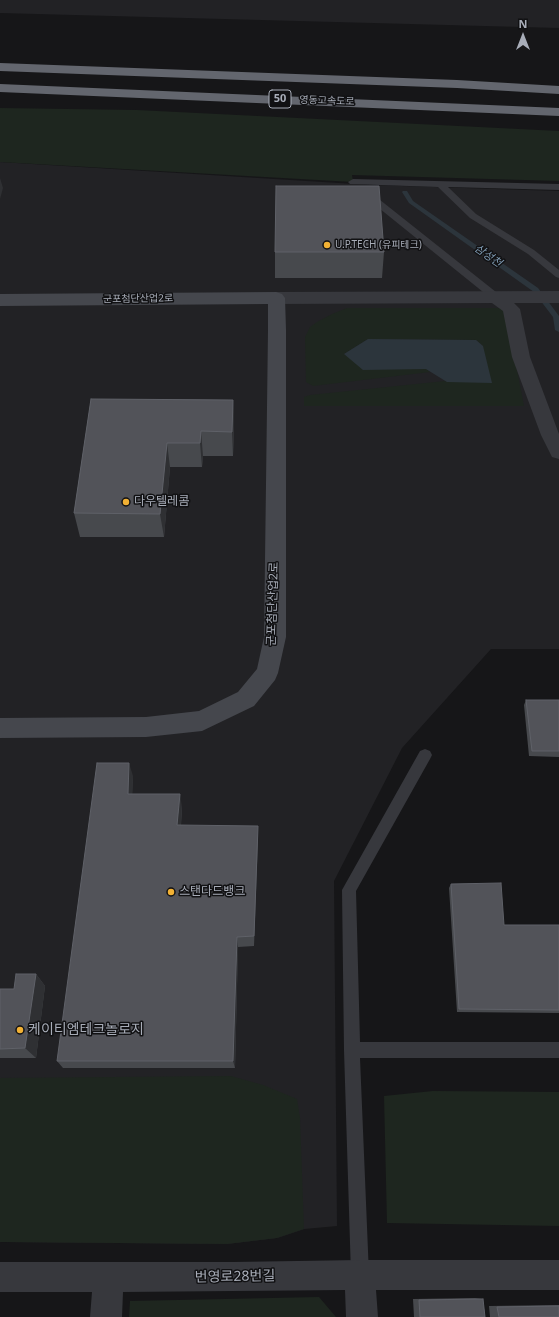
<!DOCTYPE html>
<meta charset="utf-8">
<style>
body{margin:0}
#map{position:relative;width:559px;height:1317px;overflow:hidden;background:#161618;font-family:"Noto Sans",sans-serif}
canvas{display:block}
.north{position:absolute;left:503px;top:16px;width:40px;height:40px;-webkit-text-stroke:3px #111113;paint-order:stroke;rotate:0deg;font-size:11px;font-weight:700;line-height:16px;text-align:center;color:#a8adb8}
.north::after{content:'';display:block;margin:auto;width:14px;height:18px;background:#a8adb8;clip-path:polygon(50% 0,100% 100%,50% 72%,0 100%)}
</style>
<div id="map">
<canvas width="559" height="1317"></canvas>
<div class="north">N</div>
</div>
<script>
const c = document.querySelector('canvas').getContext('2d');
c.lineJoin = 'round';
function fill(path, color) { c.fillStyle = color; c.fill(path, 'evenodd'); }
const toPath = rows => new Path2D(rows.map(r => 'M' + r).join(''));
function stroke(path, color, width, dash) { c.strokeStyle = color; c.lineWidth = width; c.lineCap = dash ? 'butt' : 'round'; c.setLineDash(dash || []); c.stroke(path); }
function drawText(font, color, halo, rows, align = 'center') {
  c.font = font + ' "Noto Sans","Noto Sans KR",sans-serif'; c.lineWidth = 3; c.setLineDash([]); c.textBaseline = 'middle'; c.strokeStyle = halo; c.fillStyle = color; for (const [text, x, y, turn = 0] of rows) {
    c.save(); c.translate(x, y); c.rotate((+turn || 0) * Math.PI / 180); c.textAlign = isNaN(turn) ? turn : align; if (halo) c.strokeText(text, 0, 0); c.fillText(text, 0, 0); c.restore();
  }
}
fill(toPath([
 [0,0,559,0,559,28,0,13],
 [0,162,371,185,559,191,559,649,491,649,402,748,334,881,337,1226,304,1229,277,1238,227,1244,0,1242]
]), '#222225');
fill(toPath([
 [0,108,137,110,559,131,559,181,352,175,353,182,0,162],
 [347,308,500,308,506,313,524,406,304,406,304,397,310,395,445,381,447,382,483,346,476,340,368,339,344,354,426,369,430,372,313,386,306,382,305,337,310,327,317,322,332,314],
 [231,1076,263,1085,297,1099,300,1118,304,1229,277,1238,227,1244,0,1242,0,1078],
 [433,1091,559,1092,559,1226,387,1223,384,1096],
 [319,1297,336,1317,129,1317,130,1301]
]), '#1e261f');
fill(toPath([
 [368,339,476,340,483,346,492,383,447,382,426,369,363,370,344,354]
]), '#2c353c');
fill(toPath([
 [403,191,407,191,413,201,538,288,559,316,559,332,555,330,553,317,534,292,409,203,402,192,403,191]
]), '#2c353c');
fill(toPath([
 [353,179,559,184,559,190,448,187,476,214,534,250,559,270,559,278,556,277,528,254,470,218,438,187,350,184,348,182,353,179],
 [367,191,370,192,501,296,502,298,501,300,493,300,364,196,362,194,364,192,367,191],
 [425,749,430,751,432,755,430,759,356,891,360,1042,559,1042,559,1058,360,1058,369,1275,366,1281,360,1284,354,1281,351,1275,344,1050,342,890,420,751,425,749]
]), '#37383d');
fill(toPath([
 [559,291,559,303,514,303,520,309,530,357,559,434,559,459,552,457,541,435,512,357,503,311,492,303,276,304,270,302,267,298,270,294,276,292,559,291],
 [360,1260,559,1260,559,1290,376,1290,378,1317,346,1317,345,1290,123,1292,122,1317,90,1317,92,1292,0,1292,0,1262,233,1262,360,1260]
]), '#37383d');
fill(toPath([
 [276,292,282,294,285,298,286,330,286,637,278,673,275,680,254,706,202,731,146,737,0,738,0,718,146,717,199,711,238,692,257,669,264,637,268,330,268,304,0,306,0,294,276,292]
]), '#45474d');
fill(toPath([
 [0,63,457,80,559,86,559,94,457,88,0,71,0,63],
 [0,84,559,108,559,116,0,92,0,84]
]), '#63666e');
fill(toPath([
 [275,252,384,252,382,278,275,278],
 [91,399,233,400,234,425,233,456,203,456,202,467,170,467,164,537,80,537,74,513],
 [526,700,559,700,559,757,529,756,524,705],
 [133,776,132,794,182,807,181,825,258,838,254,946,238,947,235,1068,63,1068,57,1061],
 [451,884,504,925,559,925,559,1013,457,1012,449,888],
 [36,974,45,986,36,1058,0,1058,0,989,14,989],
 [475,1298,483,1299,485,1317,414,1317,413,1299],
 [555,1305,559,1305,559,1317,490,1317,489,1306]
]), '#47494d');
fill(toPath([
 [0,178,3,188,0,199],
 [233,400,234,425,233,456,232,432],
 [201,431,203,456,202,467,200,443],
 [167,443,170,467,164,537,160,514],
 [129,763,133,776,132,807,128,794],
 [180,794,182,807,180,837,177,825],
 [258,826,258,838,254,946,254,936],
 [237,937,238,947,235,1068,233,1061],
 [36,974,45,986,36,1058,25,1048]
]), '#2f3033');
const building = toPath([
 [276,186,379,186,384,252,275,252,276,186],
 [91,399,233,400,232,432,201,431,200,443,167,443,160,514,74,513,91,399],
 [526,700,559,700,559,751,532,751,526,700],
 [97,763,129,763,128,794,180,794,177,825,258,826,254,936,237,937,233,1061,57,1061,97,763],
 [501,883,504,925,559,925,559,1010,459,1009,451,884,501,883],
 [16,974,36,974,25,1048,0,1049,0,989,14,989,16,974],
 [483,1299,485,1317,420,1317,419,1300,483,1299],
 [559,1306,559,1317,499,1317,497,1307,559,1306]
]);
fill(building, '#525359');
stroke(building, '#5f6168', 1);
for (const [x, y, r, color] of [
 [327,245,4,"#f2b134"],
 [126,502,4,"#f2b134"],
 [171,892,4,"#f2b134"],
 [20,1030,4,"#f2b134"]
]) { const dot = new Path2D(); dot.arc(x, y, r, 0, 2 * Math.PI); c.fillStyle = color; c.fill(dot); stroke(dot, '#111113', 1.5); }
drawText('10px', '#a8adb8', '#111113', [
 ["영동고속도로",327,101,2],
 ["군포첨단산업2로",138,299,-1]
]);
drawText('10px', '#a8adb8', '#111113', [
 ["U.P.TECH (유피테크)",335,245]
], 'left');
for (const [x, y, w] of [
 [280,99,22]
]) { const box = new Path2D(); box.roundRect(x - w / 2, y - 9, w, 18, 3); c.fillStyle = '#111113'; c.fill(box); stroke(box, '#a8adb8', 1); }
drawText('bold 11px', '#a8adb8', null, [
 ["50",280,99]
]);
drawText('italic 11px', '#7f9bb3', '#111113', [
 ["삼성천",488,256,35]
]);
drawText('12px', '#a8adb8', '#111113', [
 ["다우텔레콤",134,502],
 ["스탠다드뱅크",179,892]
], 'left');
drawText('12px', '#a8adb8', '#111113', [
 ["군포첨단산업2로",273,604,-88]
]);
drawText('14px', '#a8adb8', '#111113', [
 ["케이티엠테크놀로지",28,1030]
], 'left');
drawText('14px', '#a8adb8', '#111113', [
 ["번영로28번길",235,1277,-1]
]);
</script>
